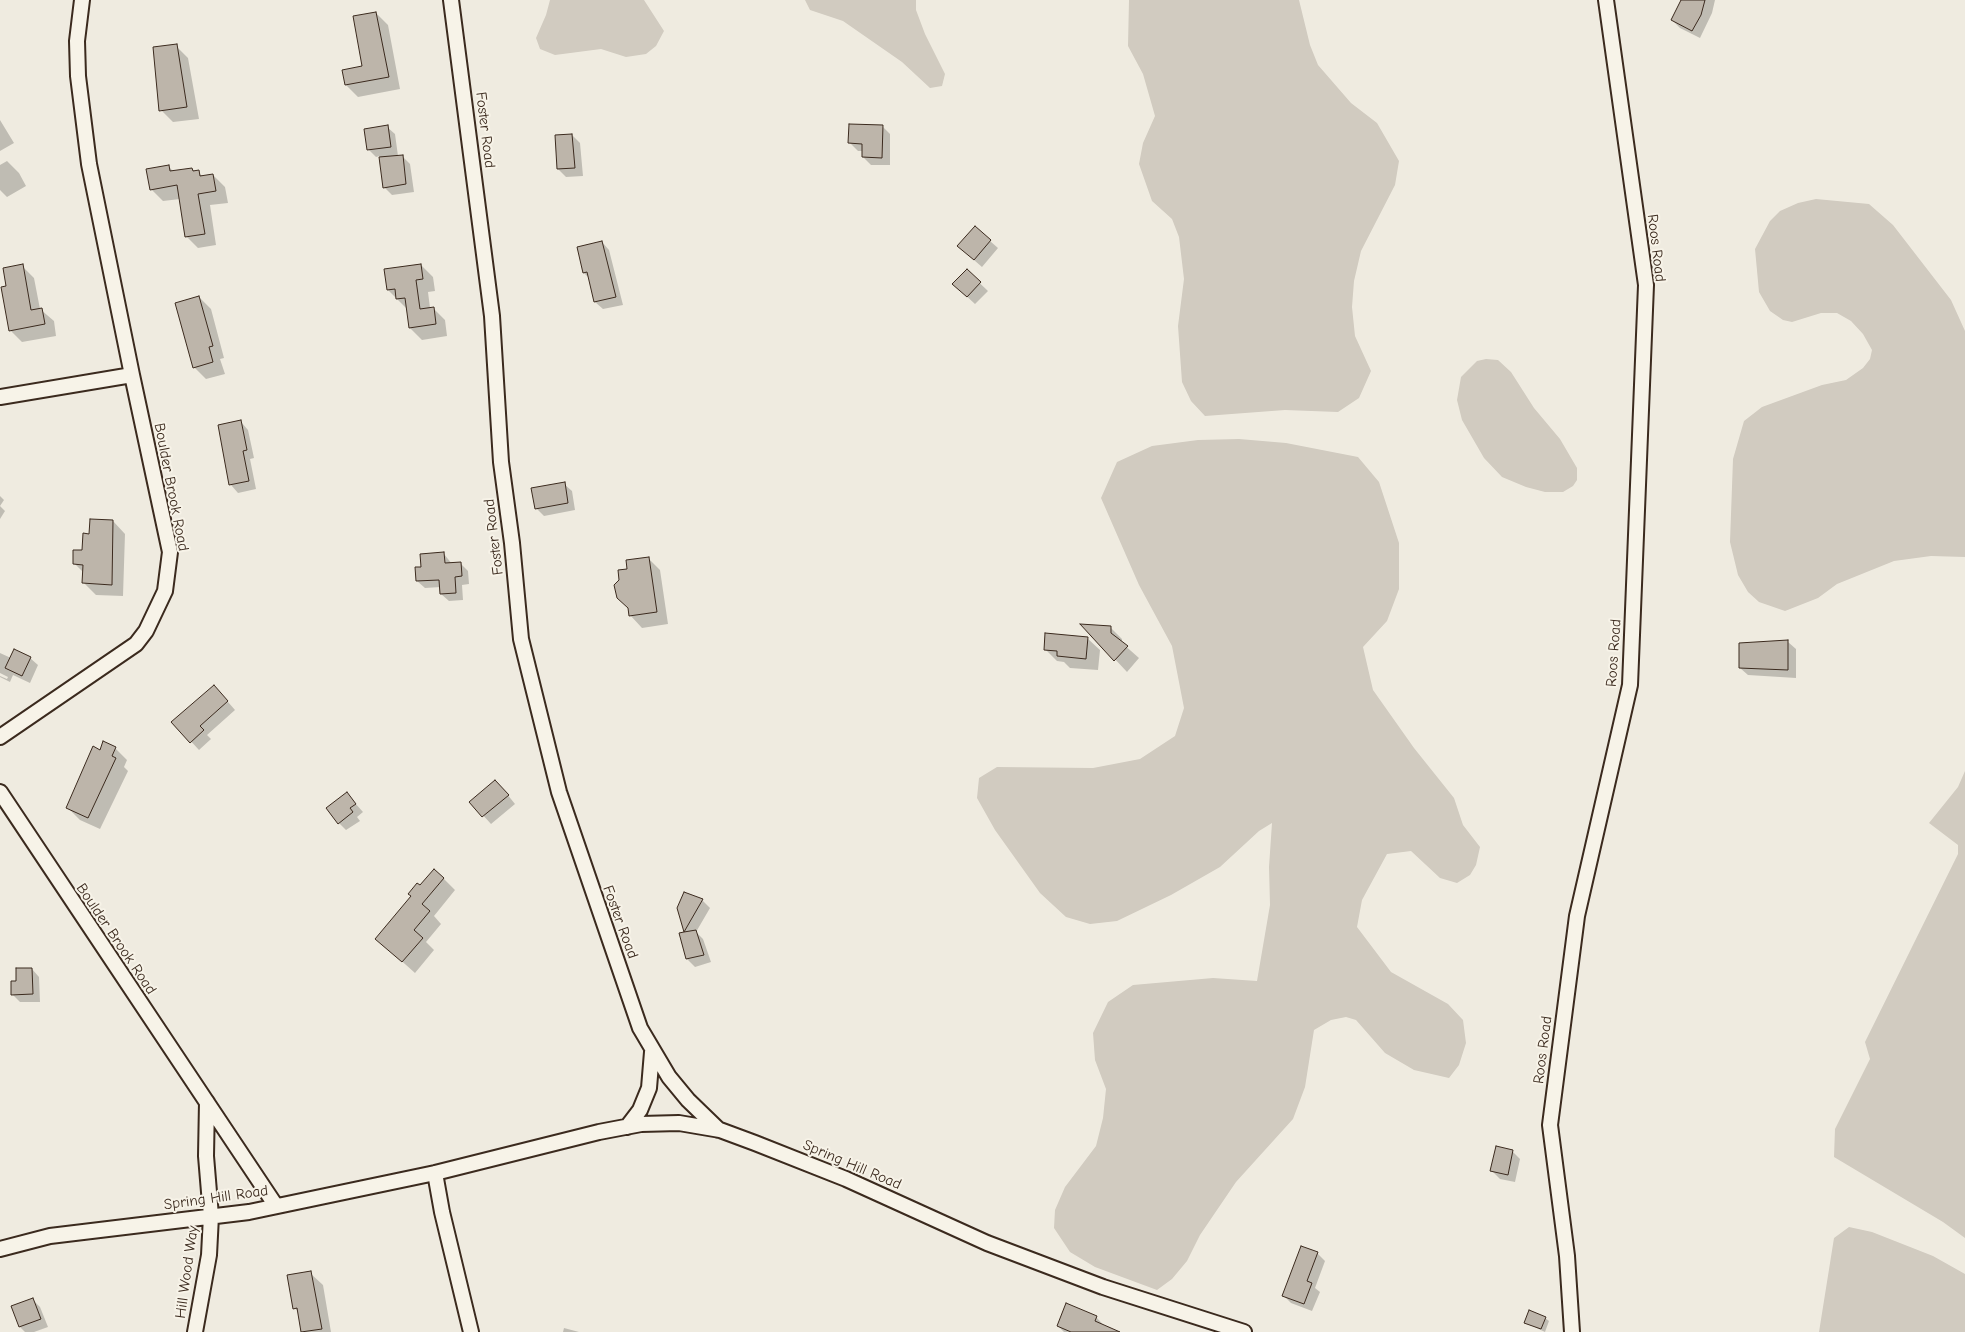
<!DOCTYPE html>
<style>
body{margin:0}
canvas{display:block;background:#efebe0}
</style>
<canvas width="1965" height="1332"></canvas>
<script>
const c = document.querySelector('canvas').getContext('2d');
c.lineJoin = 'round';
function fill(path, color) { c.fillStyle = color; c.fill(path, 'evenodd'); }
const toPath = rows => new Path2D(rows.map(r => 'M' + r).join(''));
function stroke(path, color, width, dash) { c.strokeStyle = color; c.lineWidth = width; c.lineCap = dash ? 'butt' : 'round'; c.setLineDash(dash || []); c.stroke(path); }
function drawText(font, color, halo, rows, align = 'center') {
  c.font = font + ' "Comic Neue",sans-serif'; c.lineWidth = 4; c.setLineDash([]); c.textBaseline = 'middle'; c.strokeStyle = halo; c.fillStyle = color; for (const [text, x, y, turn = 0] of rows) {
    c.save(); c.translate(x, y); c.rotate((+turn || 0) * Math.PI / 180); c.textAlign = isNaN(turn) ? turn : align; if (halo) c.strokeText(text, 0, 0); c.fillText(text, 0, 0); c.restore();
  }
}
fill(toPath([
 [550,0,644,0,664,31,656,46,646,54,626,57,601,49,555,55,540,49,536,38,546,15],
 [805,0,916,0,916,10,925,34,945,74,942,86,930,88,902,62,843,21,810,10],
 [1129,0,1299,0,1310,45,1318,65,1351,103,1377,123,1399,161,1395,185,1361,251,1354,281,1352,307,1355,336,1371,371,1359,398,1338,412,1285,410,1205,416,1191,401,1182,382,1178,326,1184,279,1179,237,1172,219,1152,201,1139,164,1143,143,1155,116,1143,74,1128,46],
 [1816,199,1869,204,1893,225,1951,300,1965,331,1965,557,1931,556,1894,561,1837,584,1818,598,1785,611,1759,602,1748,592,1738,575,1730,542,1733,459,1744,421,1762,407,1822,385,1846,380,1863,368,1870,359,1872,350,1863,334,1851,321,1837,313,1821,313,1792,322,1783,320,1770,311,1759,292,1755,249,1770,221,1780,211,1798,203],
 [1486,359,1498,360,1511,372,1534,408,1560,439,1577,468,1577,480,1573,486,1563,492,1545,492,1526,487,1502,477,1484,458,1462,420,1457,400,1461,377,1477,361],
 [1239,439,1286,443,1358,457,1379,482,1399,543,1399,589,1387,621,1363,647,1373,690,1414,748,1454,798,1463,825,1480,847,1476,865,1470,875,1457,883,1440,878,1411,851,1387,854,1362,900,1357,927,1391,972,1448,1004,1463,1020,1466,1043,1459,1065,1449,1078,1414,1070,1385,1053,1356,1020,1346,1017,1331,1020,1314,1030,1305,1087,1293,1119,1236,1182,1200,1235,1187,1261,1172,1279,1157,1290,1095,1267,1070,1252,1054,1228,1055,1210,1065,1187,1096,1146,1103,1118,1106,1089,1095,1060,1093,1033,1108,1002,1133,985,1213,978,1257,981,1270,905,1269,867,1272,823,1259,831,1220,867,1171,895,1117,921,1090,924,1066,917,1040,893,995,830,977,798,979,778,997,767,1093,768,1140,759,1175,736,1184,708,1172,646,1139,585,1101,498,1117,462,1152,446,1198,440],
 [1965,771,1965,1238,1943,1222,1834,1157,1835,1129,1870,1059,1865,1042,1958,854,1958,845,1929,823,1958,787],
 [1849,1227,1872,1232,1933,1256,1965,1274,1965,1332,1819,1332,1834,1238]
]), '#d1cbc0');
fill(toPath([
 [1682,0,1715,0,1712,13,1700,38,1680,28,1672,20],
 [376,13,388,25,400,89,358,97,346,85,363,67],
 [176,46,188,58,199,119,173,122,161,110],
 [0,120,14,143,0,151],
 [882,126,890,134,890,165,871,165,863,157,863,151,858,151,850,143],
 [387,127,395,134,398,156,402,156,410,164,414,192,392,195,384,187,380,156,376,157,368,149],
 [572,135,580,143,583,176,566,177,558,169],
 [7,161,19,173,26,186,7,197,0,190,0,165],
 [169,167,174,172,192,169,204,177,213,175,225,187,228,203,210,205,216,245,198,248,186,236,180,199,163,201,151,189],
 [975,228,998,248,982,267,967,254],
 [602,242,609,250,623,305,603,309,595,302,590,279,584,273],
 [421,265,433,277,435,291,428,292,430,308,433,308,445,320,447,336,422,340,410,328,407,309,388,290],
 [22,266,34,278,40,309,54,321,56,336,22,342,10,330,8,287],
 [967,271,988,291,975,304,962,292],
 [199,297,211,309,224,358,220,359,225,374,206,379,194,367],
 [241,422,248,430,254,458,250,459,256,489,238,493,231,485,220,426],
 [564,484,572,491,575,510,544,516,536,508],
 [0,496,4,500,0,506,5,511,0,519],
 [113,521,125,534,123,596,96,595,84,583,84,573,75,564,83,552,90,535],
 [444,554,452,564,460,563,468,571,469,584,462,585,463,600,449,601,441,594,441,587,425,588,417,581,422,568],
 [648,558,660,570,668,624,642,628,630,615,628,570],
 [1083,625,1110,627,1122,639,1122,643,1139,658,1127,672],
 [1087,638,1100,650,1098,670,1070,668,1064,662,1057,661,1045,649],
 [1788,642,1796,649,1796,678,1748,675,1740,668],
 [0,653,11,658,30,658,38,665,30,683,13,675,10,682,0,677,0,676,7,679,8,677,0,673],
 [222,695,235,710,207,735,211,739,199,750,173,722],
 [115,748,127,760,124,767,128,771,100,829,80,820,68,808,101,751],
 [503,789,515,804,491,824,471,802],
 [347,794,363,812,357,817,360,821,346,830,339,823],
 [443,878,455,890,434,916,441,924,426,942,434,950,415,973,377,939,420,887],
 [702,900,710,908,696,932,703,939,711,962,695,967,687,959,685,933,678,908],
 [32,969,39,977,40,1002,20,1002,12,994],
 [1512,1151,1520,1159,1515,1182,1500,1179,1492,1171],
 [1317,1253,1325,1261,1315,1288,1320,1292,1312,1311,1291,1303,1283,1295],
 [310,1273,323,1285,331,1332,302,1332,299,1313,295,1308],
 [32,1299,40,1307,48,1327,34,1332,25,1332,20,1327],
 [1096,1317,1110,1332,1064,1332,1058,1326],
 [1545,1318,1549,1321,1545,1332,1526,1323],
 [564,1328,579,1332,563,1332]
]), '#0003');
const building = toPath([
 [1681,0,1705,0,1701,15,1692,31,1671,20,1681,0],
 [376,12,389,77,345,85,342,70,362,66,353,16,376,12],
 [177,44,187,107,159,111,153,47,177,44],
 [849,124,883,125,882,158,862,157,862,144,848,143,849,124],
 [388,125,391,147,367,150,364,129,388,125],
 [572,134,575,168,557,169,555,135,572,134],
 [403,155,406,184,383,188,379,157,403,155],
 [169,165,170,171,192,168,193,171,199,170,200,176,213,174,216,191,198,194,205,234,185,237,177,185,150,190,146,169,169,165],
 [975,226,991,240,974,260,957,246,975,226],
 [602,241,616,297,594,302,587,272,583,273,577,247,602,241],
 [23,264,31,310,42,308,45,324,9,331,1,287,6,286,3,268,23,264],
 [421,264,423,279,416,280,420,309,434,307,436,324,409,328,405,298,396,299,395,289,387,290,384,269,421,264],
 [967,269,981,282,967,297,952,284,967,269],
 [199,296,213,346,209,347,213,362,193,368,175,303,199,296],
 [241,420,247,450,243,451,249,481,229,485,218,425,241,420],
 [565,482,568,503,535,509,531,488,565,482],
 [90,519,113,520,112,585,82,583,83,565,73,564,73,550,82,550,83,533,89,534,90,519],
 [444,552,445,563,461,562,462,576,455,577,456,593,440,594,439,580,416,581,415,567,421,567,420,554,444,552],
 [649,557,657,612,629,616,628,608,617,598,614,585,619,580,618,570,627,569,626,560,649,557],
 [1080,624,1111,626,1111,633,1128,646,1114,661,1080,624],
 [1045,633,1088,637,1086,659,1057,656,1057,651,1044,650,1045,633],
 [1788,640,1788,670,1739,668,1739,643,1788,640],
 [14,649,31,657,22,676,5,668,14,649],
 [214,685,228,701,200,726,204,730,190,743,171,722,214,685],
 [103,741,116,747,112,756,116,758,88,818,66,808,93,746,100,750,103,741],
 [495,780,509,795,482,817,469,802,495,780],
 [347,792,356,804,350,808,353,812,338,824,326,808,347,792],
 [434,869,444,878,422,904,430,911,414,930,423,938,402,962,375,939,411,896,408,894,417,883,420,885,434,869],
 [684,892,703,899,684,932,696,930,704,955,686,959,679,933,684,932,677,908,684,892],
 [16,968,32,968,33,994,11,995,11,981,16,981,16,968],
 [1496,1146,1513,1150,1508,1175,1490,1171,1496,1146],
 [1301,1246,1318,1252,1307,1281,1312,1283,1304,1304,1282,1296,1301,1246],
 [311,1271,322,1329,301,1332,297,1308,293,1309,287,1275,311,1271],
 [33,1298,41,1319,19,1327,11,1306,33,1298],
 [1066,1303,1097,1316,1095,1321,1120,1332,1071,1332,1057,1326,1066,1303],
 [1529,1310,1546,1317,1541,1329,1524,1323,1529,1310]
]);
fill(building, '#bdb5aa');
stroke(building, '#3b2a1e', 1);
const street = toPath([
 [451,0,492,316,501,462,512,543,521,639,559,792,640,1028,669,1077,688,1100,719,1130],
 [0,397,132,375,89,164,78,76,77,41,82,0],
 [0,737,136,644,146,631,165,591,170,552,132,375],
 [0,792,276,1206],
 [627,1127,640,1110,649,1088,652,1052],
 [435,1173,442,1212,471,1332],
 [0,1249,50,1236,249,1212,435,1173,599,1132,641,1124,679,1123,720,1130,755,1143,846,1179,987,1243,1103,1287,1244,1332],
 [195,1332,209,1255,211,1216,206,1156,207,1102],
 [1572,1332,1567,1256,1550,1125,1577,916,1630,685,1646,285,1606,0]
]);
stroke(street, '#3b2a1e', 18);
stroke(street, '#f7f3e8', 14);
drawText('15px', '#3b2a1e', '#f7f3e8', [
 ["Foster Road",485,130,83],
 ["Roos Road",1656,248,83],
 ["Boulder Brook Road",171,487,79],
 ["Foster Road",494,537,-97],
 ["Roos Road",1614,653,-86],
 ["Foster Road",620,922,70],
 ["Boulder Brook Road",116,939,56],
 ["Roos Road",1543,1050,-83],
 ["Spring Hill Road",852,1165,23],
 ["Spring Hill Road",216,1198,-8],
 ["Hill Wood Way",187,1272,-82]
]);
</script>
